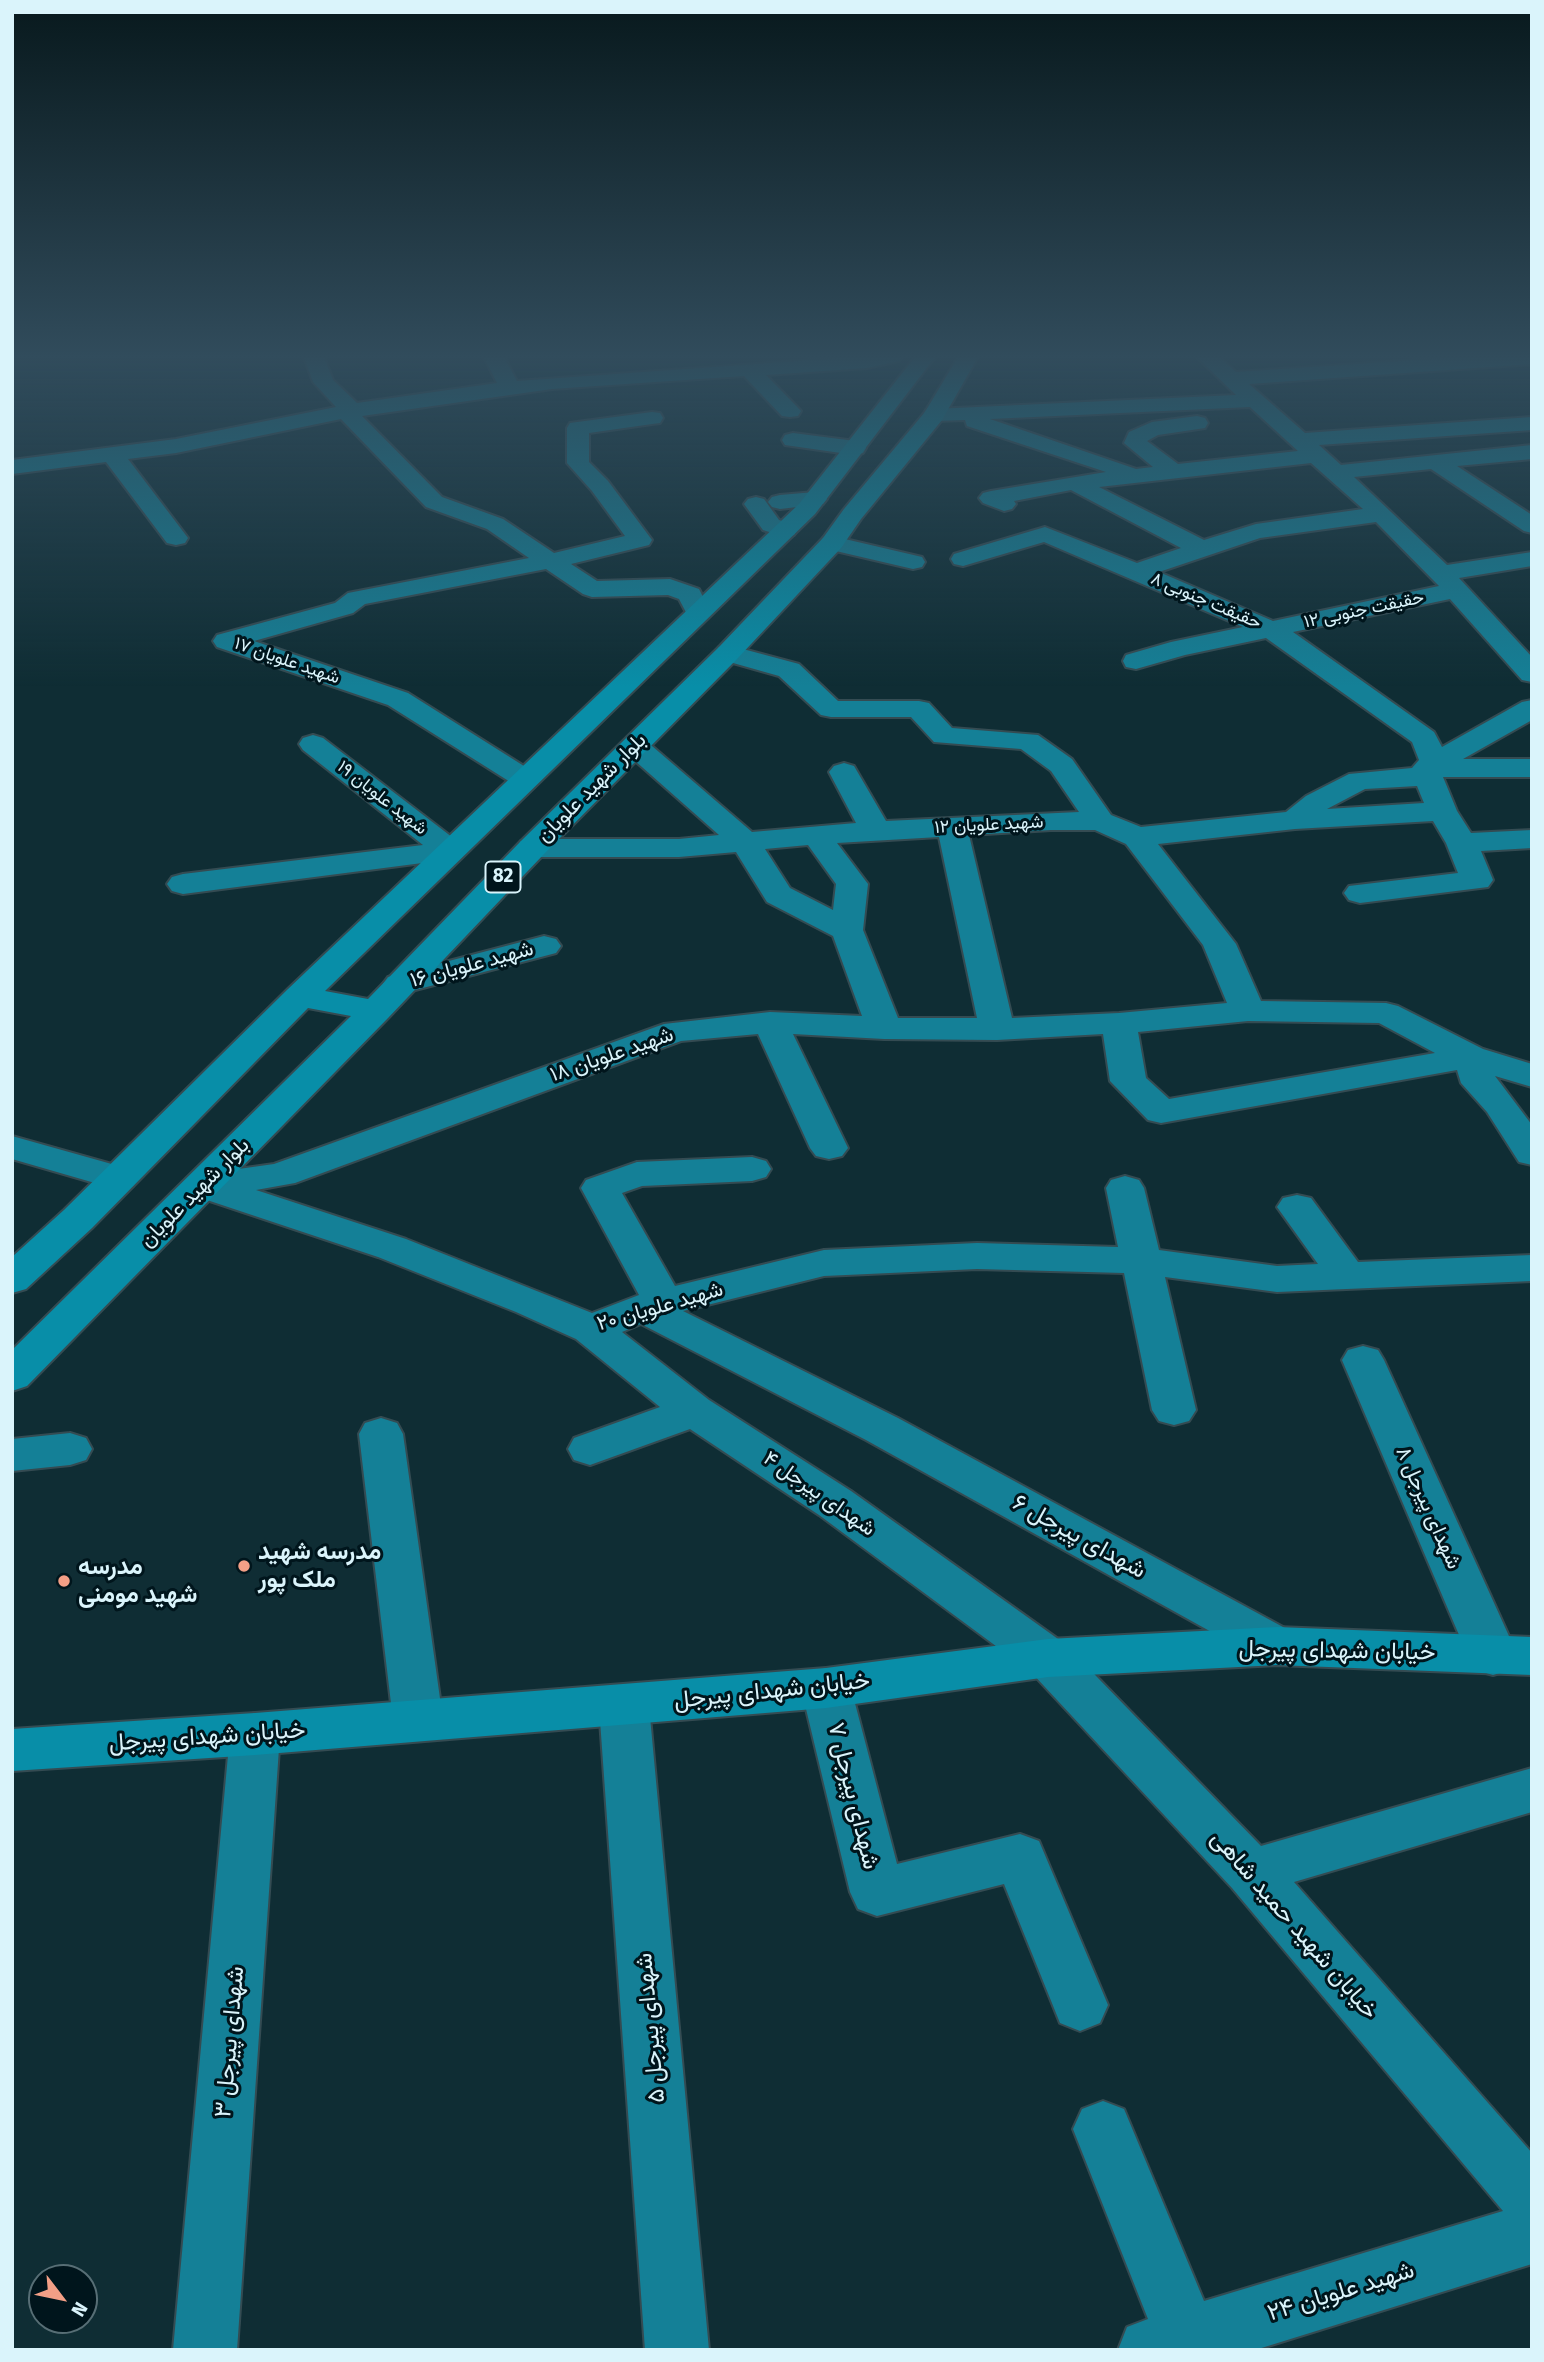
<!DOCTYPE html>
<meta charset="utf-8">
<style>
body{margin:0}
#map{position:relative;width:1544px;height:2362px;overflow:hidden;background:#0f2d34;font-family:"Fira Sans",sans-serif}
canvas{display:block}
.frame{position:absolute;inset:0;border:14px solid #daf4fb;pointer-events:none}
.north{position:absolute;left:28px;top:2264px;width:70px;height:70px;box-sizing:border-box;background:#00151c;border:2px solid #576e75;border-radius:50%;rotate:122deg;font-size:19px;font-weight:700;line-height:28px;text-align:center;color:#daf4fb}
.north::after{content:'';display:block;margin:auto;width:24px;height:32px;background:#f39f86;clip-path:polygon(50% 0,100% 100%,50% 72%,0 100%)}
</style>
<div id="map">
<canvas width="1544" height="2362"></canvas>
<div class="frame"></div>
<div class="north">N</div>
</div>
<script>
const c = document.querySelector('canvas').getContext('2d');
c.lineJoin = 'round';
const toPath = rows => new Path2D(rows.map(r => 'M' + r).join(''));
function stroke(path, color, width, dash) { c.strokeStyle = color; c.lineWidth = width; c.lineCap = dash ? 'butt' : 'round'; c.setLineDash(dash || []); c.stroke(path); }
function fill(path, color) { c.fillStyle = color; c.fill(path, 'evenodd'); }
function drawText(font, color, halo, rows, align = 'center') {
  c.font = font + ' "Fira Sans",Vazirmatn,sans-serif'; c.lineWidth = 6; c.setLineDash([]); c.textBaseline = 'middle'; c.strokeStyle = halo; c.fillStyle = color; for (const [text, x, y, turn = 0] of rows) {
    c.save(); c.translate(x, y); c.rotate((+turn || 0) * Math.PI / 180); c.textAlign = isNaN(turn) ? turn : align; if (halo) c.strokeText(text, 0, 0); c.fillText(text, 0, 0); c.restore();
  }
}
const minor = toPath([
 [304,357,324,357,333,380,357,403,497,383,484,357,504,357,517,381,855,357,902,357,899,361,867,368,766,375,801,411,798,416,790,417,782,416,744,376,552,389,362,416,442,497,503,519,554,553,625,536,592,491,567,463,567,428,570,423,652,412,660,413,663,418,660,423,652,424,589,433,589,462,608,481,652,540,649,545,571,564,597,581,670,579,699,589,711,613,707,618,698,621,689,618,679,599,668,595,592,597,583,594,546,569,365,604,353,613,254,641,408,693,535,773,540,779,535,785,525,788,515,785,388,705,217,647,213,641,217,635,335,603,348,593,529,558,487,529,426,507,341,419,176,453,128,459,188,538,185,543,176,545,167,543,106,462,12,474,12,460,176,439,336,407,313,382,304,357],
 [1197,357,1219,357,1236,372,1463,357,1532,357,1532,364,1249,384,1305,433,1532,417,1532,430,1319,445,1341,465,1532,445,1532,459,1457,466,1532,515,1532,533,1524,531,1431,469,1354,477,1447,565,1532,552,1532,566,1459,578,1532,657,1532,682,1522,680,1450,599,1293,632,1434,732,1442,747,1522,702,1532,700,1532,720,1463,759,1532,759,1532,777,1443,777,1457,811,1471,833,1532,830,1532,848,1481,851,1493,880,1488,887,1360,903,1349,900,1344,893,1349,886,1458,873,1446,843,1433,821,1295,829,1158,844,1236,944,1261,1001,1386,1003,1398,1006,1483,1049,1532,1064,1532,1087,1495,1076,1532,1125,1532,1165,1519,1162,1487,1112,1461,1083,1457,1070,1161,1123,1148,1120,1110,1081,1103,1034,997,1040,884,1039,793,1034,848,1148,842,1156,829,1159,816,1156,810,1148,758,1034,681,1041,295,1183,256,1190,406,1239,592,1313,639,1295,581,1188,586,1180,637,1162,752,1157,766,1161,771,1169,766,1177,752,1181,642,1186,622,1193,675,1286,824,1250,977,1243,1118,1247,1106,1188,1111,1180,1125,1176,1139,1180,1144,1188,1159,1250,1277,1266,1318,1264,1277,1207,1283,1198,1297,1195,1311,1198,1358,1262,1532,1255,1532,1281,1277,1292,1165,1277,1196,1410,1189,1421,1174,1425,1159,1421,1152,1410,1124,1273,977,1269,824,1276,683,1311,898,1418,1294,1633,1301,1646,1294,1659,1277,1665,1260,1659,866,1440,641,1324,622,1332,709,1400,851,1491,1065,1644,1261,1846,1532,1768,1532,1812,1294,1882,1532,2153,1532,2264,1255,2350,1118,2350,1127,2327,1148,2319,1073,2129,1082,2109,1103,2101,1124,2109,1204,2301,1503,2211,1232,1888,1031,1672,819,1515,690,1429,590,1465,574,1460,568,1449,574,1438,660,1407,576,1339,516,1312,378,1257,189,1194,184,1186,189,1178,203,1174,274,1164,664,1024,770,1012,862,1016,833,936,767,902,736,852,679,857,532,857,521,855,516,848,521,841,532,839,679,839,719,835,625,752,621,746,625,740,635,737,645,740,752,832,856,823,829,772,834,766,844,763,854,766,886,821,1079,812,1051,771,1021,749,934,742,911,717,831,717,821,715,779,676,719,659,715,653,719,647,728,645,799,664,838,701,919,701,929,703,952,728,1038,735,1072,759,1111,815,1141,827,1286,812,1306,796,1349,774,1412,768,1419,760,1412,742,1266,638,1185,655,1136,669,1126,667,1123,661,1126,655,1171,642,1243,627,1044,542,963,566,954,564,951,559,954,554,1045,527,1137,563,1181,548,1071,490,1014,501,1016,504,1012,509,1004,511,983,503,979,498,983,493,991,491,1106,472,967,426,965,420,934,421,926,420,923,415,926,410,934,409,1236,395,1197,357],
 [1250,407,1298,451,1178,464,1147,441,1158,435,1205,428,1208,423,1205,418,1197,416,1152,422,1129,432,1124,443,1153,467,1136,469,990,419,1250,407],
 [1311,463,1363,509,1256,524,1204,540,1099,487,1311,463],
 [1376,522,1439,586,1273,621,1159,572,1260,538,1376,522],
 [1417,786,1424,803,1327,809,1365,789,1417,786],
 [1051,830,1095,830,1126,844,1203,945,1227,1003,1119,1013,1012,1018,969,835,1051,830],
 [939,837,977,1018,898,1018,863,930,868,884,837,843,939,837],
 [808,845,836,884,833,910,790,888,765,849,808,845],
 [1248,1021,1379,1023,1435,1053,1169,1099,1146,1078,1138,1032,1248,1021],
 [793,433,855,441,863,443,866,448,863,453,855,455,785,445,782,440,785,435,793,433],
 [815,492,823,494,827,499,823,504,780,509,772,507,768,502,772,497,780,495,815,492],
 [756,497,764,499,779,520,794,525,797,530,794,535,785,537,763,530,744,504,748,499,756,497],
 [832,536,922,557,925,562,922,567,913,569,823,548,820,543,823,538,832,536],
 [313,735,323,738,461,844,466,851,461,858,183,894,172,891,167,884,172,877,183,874,423,845,303,750,299,744,303,738,313,735],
 [544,936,556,939,561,946,556,953,400,994,388,991,383,984,388,977,544,936],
 [12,1136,133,1170,138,1178,133,1186,119,1190,12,1159,12,1136],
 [1363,1346,1378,1350,1384,1360,1518,1656,1510,1670,1493,1675,1476,1670,1468,1656,1342,1360,1348,1350,1363,1346],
 [381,1418,397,1423,403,1434,443,1720,436,1734,418,1740,400,1734,393,1720,359,1434,365,1423,381,1418],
 [70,1433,86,1438,92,1449,86,1460,70,1465,12,1471,12,1439,70,1433],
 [826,1668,844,1674,851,1688,897,1864,1020,1834,1039,1841,1108,2005,1100,2023,1080,2031,1060,2023,1004,1884,877,1916,858,1909,850,1892,801,1688,808,1674,826,1668],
 [624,1686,642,1692,649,1706,709,2350,645,2350,599,1706,606,1692,624,1686],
 [255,1713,273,1719,280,1734,237,2350,173,2350,230,1734,237,1719,255,1713]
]);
const major = toPath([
 [915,357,935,357,815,514,325,991,368,999,521,841,719,647,823,538,844,509,925,412,958,357,978,357,942,420,861,519,841,548,737,659,543,855,388,1018,27,1386,12,1391,12,1350,351,1016,308,1008,92,1228,26,1289,12,1293,12,1257,64,1210,288,989,799,504,915,357],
 [1277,1627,1532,1637,1532,1675,1277,1665,1048,1677,826,1708,255,1755,12,1771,12,1729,255,1713,826,1668,1048,1639,1277,1627]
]);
stroke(minor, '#344b52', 4);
stroke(major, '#344b52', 4);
fill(minor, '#148097');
fill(major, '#088ea8');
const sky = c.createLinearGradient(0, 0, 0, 687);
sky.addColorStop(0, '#08191d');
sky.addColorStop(0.52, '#314c5c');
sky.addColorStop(1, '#314c5c00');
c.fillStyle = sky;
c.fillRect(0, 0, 1544, 687);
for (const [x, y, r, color] of [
 [244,1566,7,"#f39f86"],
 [64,1581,7,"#f39f86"]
]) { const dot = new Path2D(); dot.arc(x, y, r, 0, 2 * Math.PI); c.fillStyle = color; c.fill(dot); stroke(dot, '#00151c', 2.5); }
drawText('18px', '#daf4fb', '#00151c', [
 ["حقیقت جنوبی ۸",1206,601,23],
 ["حقیقت جنوبی ۱۲",1364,610,-12],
 ["شهید علویان ۱۷",287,661,19],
 ["شهید علویان ۱۹",382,798,38],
 ["شهید علویان ۱۲",989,825,-3]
]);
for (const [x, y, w] of [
 [503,877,35]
]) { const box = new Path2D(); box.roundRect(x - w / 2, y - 15.5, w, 31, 5); c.fillStyle = '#00151c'; c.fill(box); stroke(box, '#daf4fb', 2); }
drawText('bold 19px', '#daf4fb', null, [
 ["82",503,877]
]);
drawText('21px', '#daf4fb', '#00151c', [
 ["بلوار شهید علویان",592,788,-45],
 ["شهید علویان ۱۶",472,965,-15],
 ["شهید علویان ۱۸",612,1055,-19],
 ["بلوار شهید علویان",195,1193,-45],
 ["شهید علویان ۲۰",660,1307,-16],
 ["شهدای پیرجل ۴",819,1494,35],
 ["شهدای پیرجل ۸",1428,1508,66]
]);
drawText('24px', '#daf4fb', '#00151c', [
 ["شهدای پیرجل ۶",1079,1537,29],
 ["خیابان شهدای پیرجل",1337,1651,1],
 ["خیابان شهدای پیرجل",772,1691,-6],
 ["خیابان شهدای پیرجل",207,1737,-4],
 ["شهدای پیرجل ۷",853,1796,76],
 ["خیابان شهید حمید شاهی",1294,1925,49],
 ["شهدای پیرجل ۵",651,2028,-95],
 ["شهدای پیرجل ۳",230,2042,-85],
 ["شهید علویان ۲۴",1341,2292,-17]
]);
drawText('bold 24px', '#daf4fb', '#00151c', [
 ["مدرسه شهید",258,1552],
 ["ملک پور",258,1580],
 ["مدرسه",78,1567],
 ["شهید مومنی",78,1595]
], 'left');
</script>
